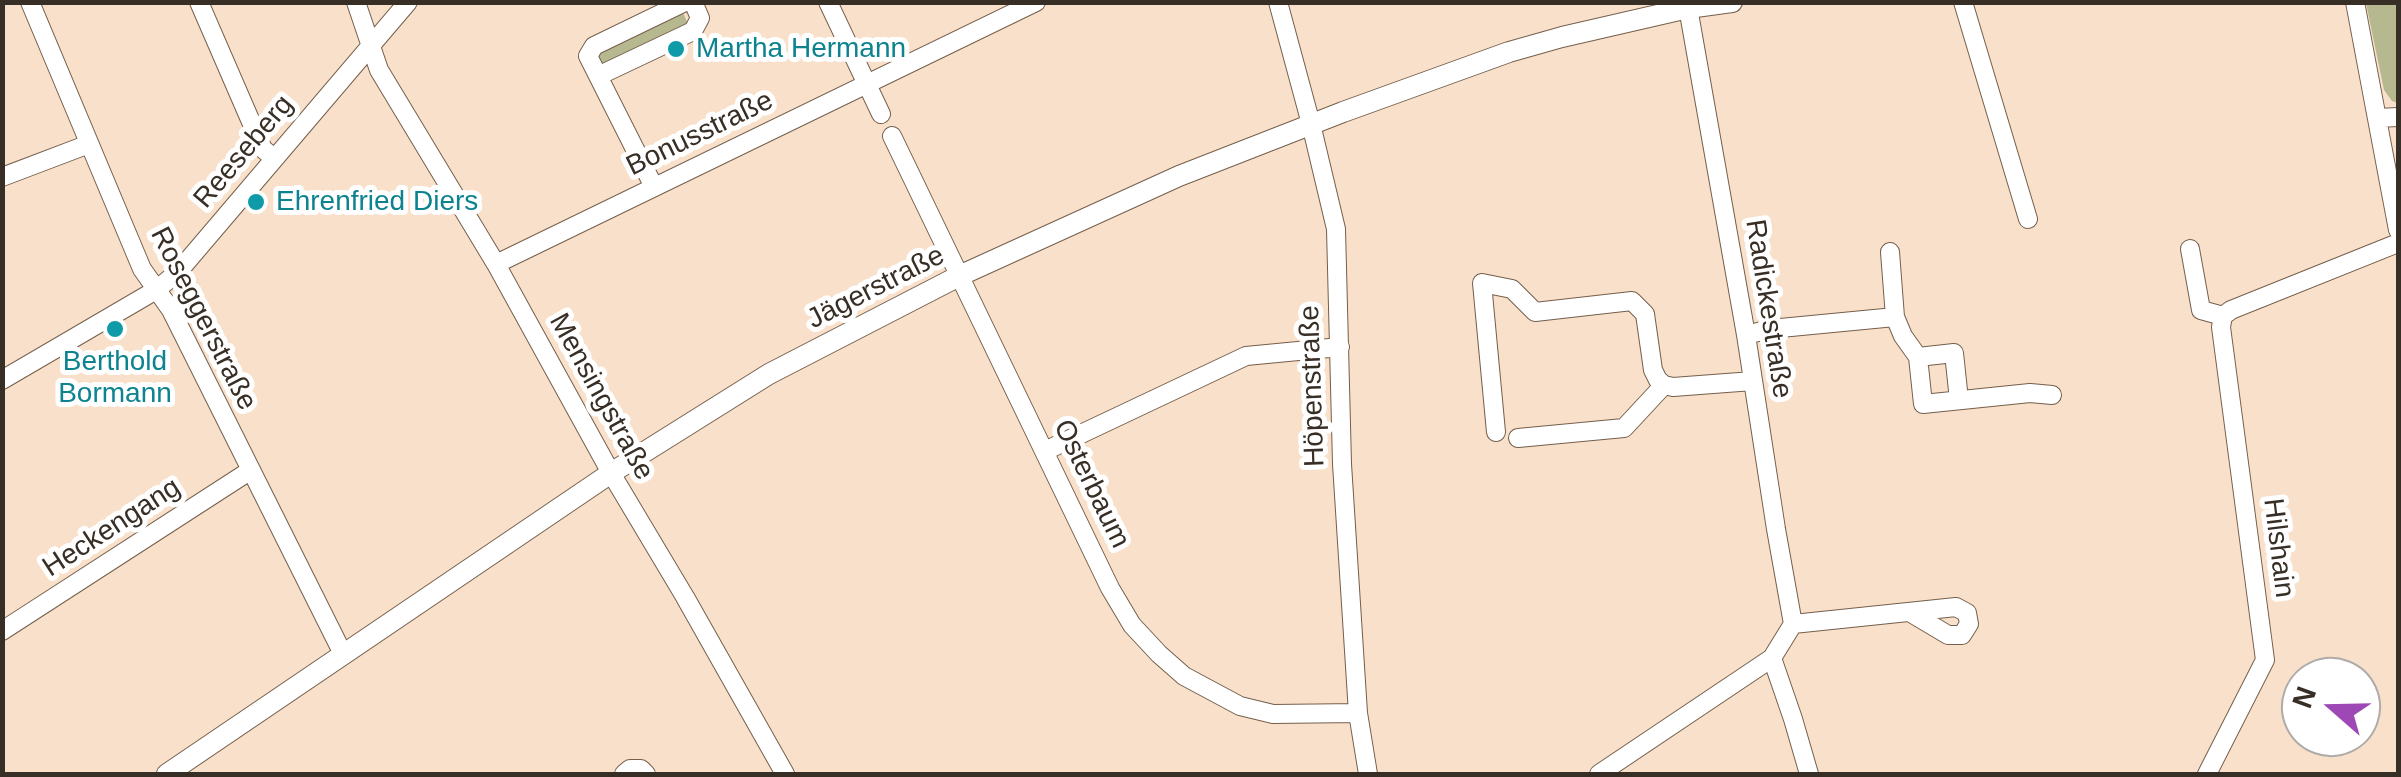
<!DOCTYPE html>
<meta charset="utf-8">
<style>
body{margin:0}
#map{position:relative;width:2401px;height:777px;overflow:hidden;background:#f9e0ca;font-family:Arial,sans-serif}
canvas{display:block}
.frame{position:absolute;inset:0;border:5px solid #372e25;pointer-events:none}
.north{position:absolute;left:2281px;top:657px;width:100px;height:100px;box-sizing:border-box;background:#fff;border:2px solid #afaba8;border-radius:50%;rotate:290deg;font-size:28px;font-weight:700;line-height:40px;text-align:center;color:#372e25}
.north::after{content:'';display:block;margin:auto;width:35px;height:45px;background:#9e48b5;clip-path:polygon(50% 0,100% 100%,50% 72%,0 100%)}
</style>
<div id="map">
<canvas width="2401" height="777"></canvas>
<div class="frame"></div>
<div class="north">N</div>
</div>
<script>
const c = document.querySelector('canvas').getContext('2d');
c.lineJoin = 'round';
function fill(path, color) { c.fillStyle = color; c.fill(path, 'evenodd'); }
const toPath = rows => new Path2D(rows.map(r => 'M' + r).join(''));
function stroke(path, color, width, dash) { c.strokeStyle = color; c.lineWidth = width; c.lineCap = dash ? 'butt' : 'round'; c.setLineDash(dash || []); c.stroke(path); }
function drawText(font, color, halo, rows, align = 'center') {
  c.font = font + ' Arial,sans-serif'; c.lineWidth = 10; c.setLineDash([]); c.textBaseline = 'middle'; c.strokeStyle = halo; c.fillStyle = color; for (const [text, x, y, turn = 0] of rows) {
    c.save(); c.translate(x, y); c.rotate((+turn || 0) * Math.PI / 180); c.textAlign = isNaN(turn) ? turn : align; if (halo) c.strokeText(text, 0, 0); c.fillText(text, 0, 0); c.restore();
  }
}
fill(toPath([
 [2366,3,2398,3,2398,103,2392,101,2384,90],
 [682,10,690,29,603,70,594,51]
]), '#b6b990');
const minor = toPath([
 [30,2,142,269,171,310,343,654],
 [199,2,258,138,263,149,274,158],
 [356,2,379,70,496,264,611,473,685,597,785,774],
 [828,2,881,114],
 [1278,2,1311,124,1336,229,1342,464,1358,713,1368,774],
 [1687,2,1746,335,1776,529,1793,624,1772,658,1793,719,1809,774],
 [1963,2,2028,219],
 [2355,2,2398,230],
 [598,76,693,31,700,18,693,2],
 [2378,118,2398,117],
 [892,136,1110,588,1132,625,1159,654,1184,676,1240,706,1273,714,1358,713],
 [2,177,89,144],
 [654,187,588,56,594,46,685,2],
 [2190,249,2201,310,2223,316],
 [1890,252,1895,317,1903,336,1918,357,1923,404,2030,393,2052,395],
 [496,264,1036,2],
 [1746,335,1770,329,1895,317],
 [1918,357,1954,353,1959,400],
 [2,380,156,290,178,272,408,2],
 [1664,385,1673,387,1753,381],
 [1496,432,1482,283,1512,289,1535,312,1632,301,1645,314,1653,370,1658,380,1664,385,1624,428,1518,438],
 [1045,451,1246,356,1340,347],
 [1793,624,1956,607,1967,613,1969,624,1962,635,1948,635,1911,613],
 [2,631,251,470],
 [624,774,630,769,641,769,646,774],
 [1599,774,1772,658],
 [2207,774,2265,660,2221,327,2223,316,2231,310,2398,243]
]);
const tertiary = toPath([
 [167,774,611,473,769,374,959,276,1179,176,1343,112,1509,52,1562,37,1688,8,1732,2]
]);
stroke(minor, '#745f4c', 20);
stroke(tertiary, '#745f4c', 22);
stroke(minor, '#fff', 18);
stroke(tertiary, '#fff', 20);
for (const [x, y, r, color] of [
 [676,49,10,"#0f9aa8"],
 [256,202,10,"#0f9aa8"],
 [115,329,10,"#0f9aa8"]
]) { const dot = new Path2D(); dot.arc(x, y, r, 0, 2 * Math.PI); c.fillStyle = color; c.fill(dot); stroke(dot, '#fff', 4); }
drawText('28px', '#0d838f', '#fff', [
 ["Martha Hermann",696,49],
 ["Ehrenfried Diers",276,202],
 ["Berthold",115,362,"center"],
 ["Bormann",115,394,"center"]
], 'left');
drawText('28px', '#372e25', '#fff', [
 ["Bonusstraße",700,134,-26],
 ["Reeseberg",244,152,-50],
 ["Jägerstraße",876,288,-27],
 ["Radickestraße",1768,309,81],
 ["Roseggerstraße",203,319,63],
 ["Höpenstraße",1313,386,-92],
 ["Mensingstraße",601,397,61],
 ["Osterbaum",1091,484,64],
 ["Heckengang",112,528,-33],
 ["Hilshain",2278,548,83]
]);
</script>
